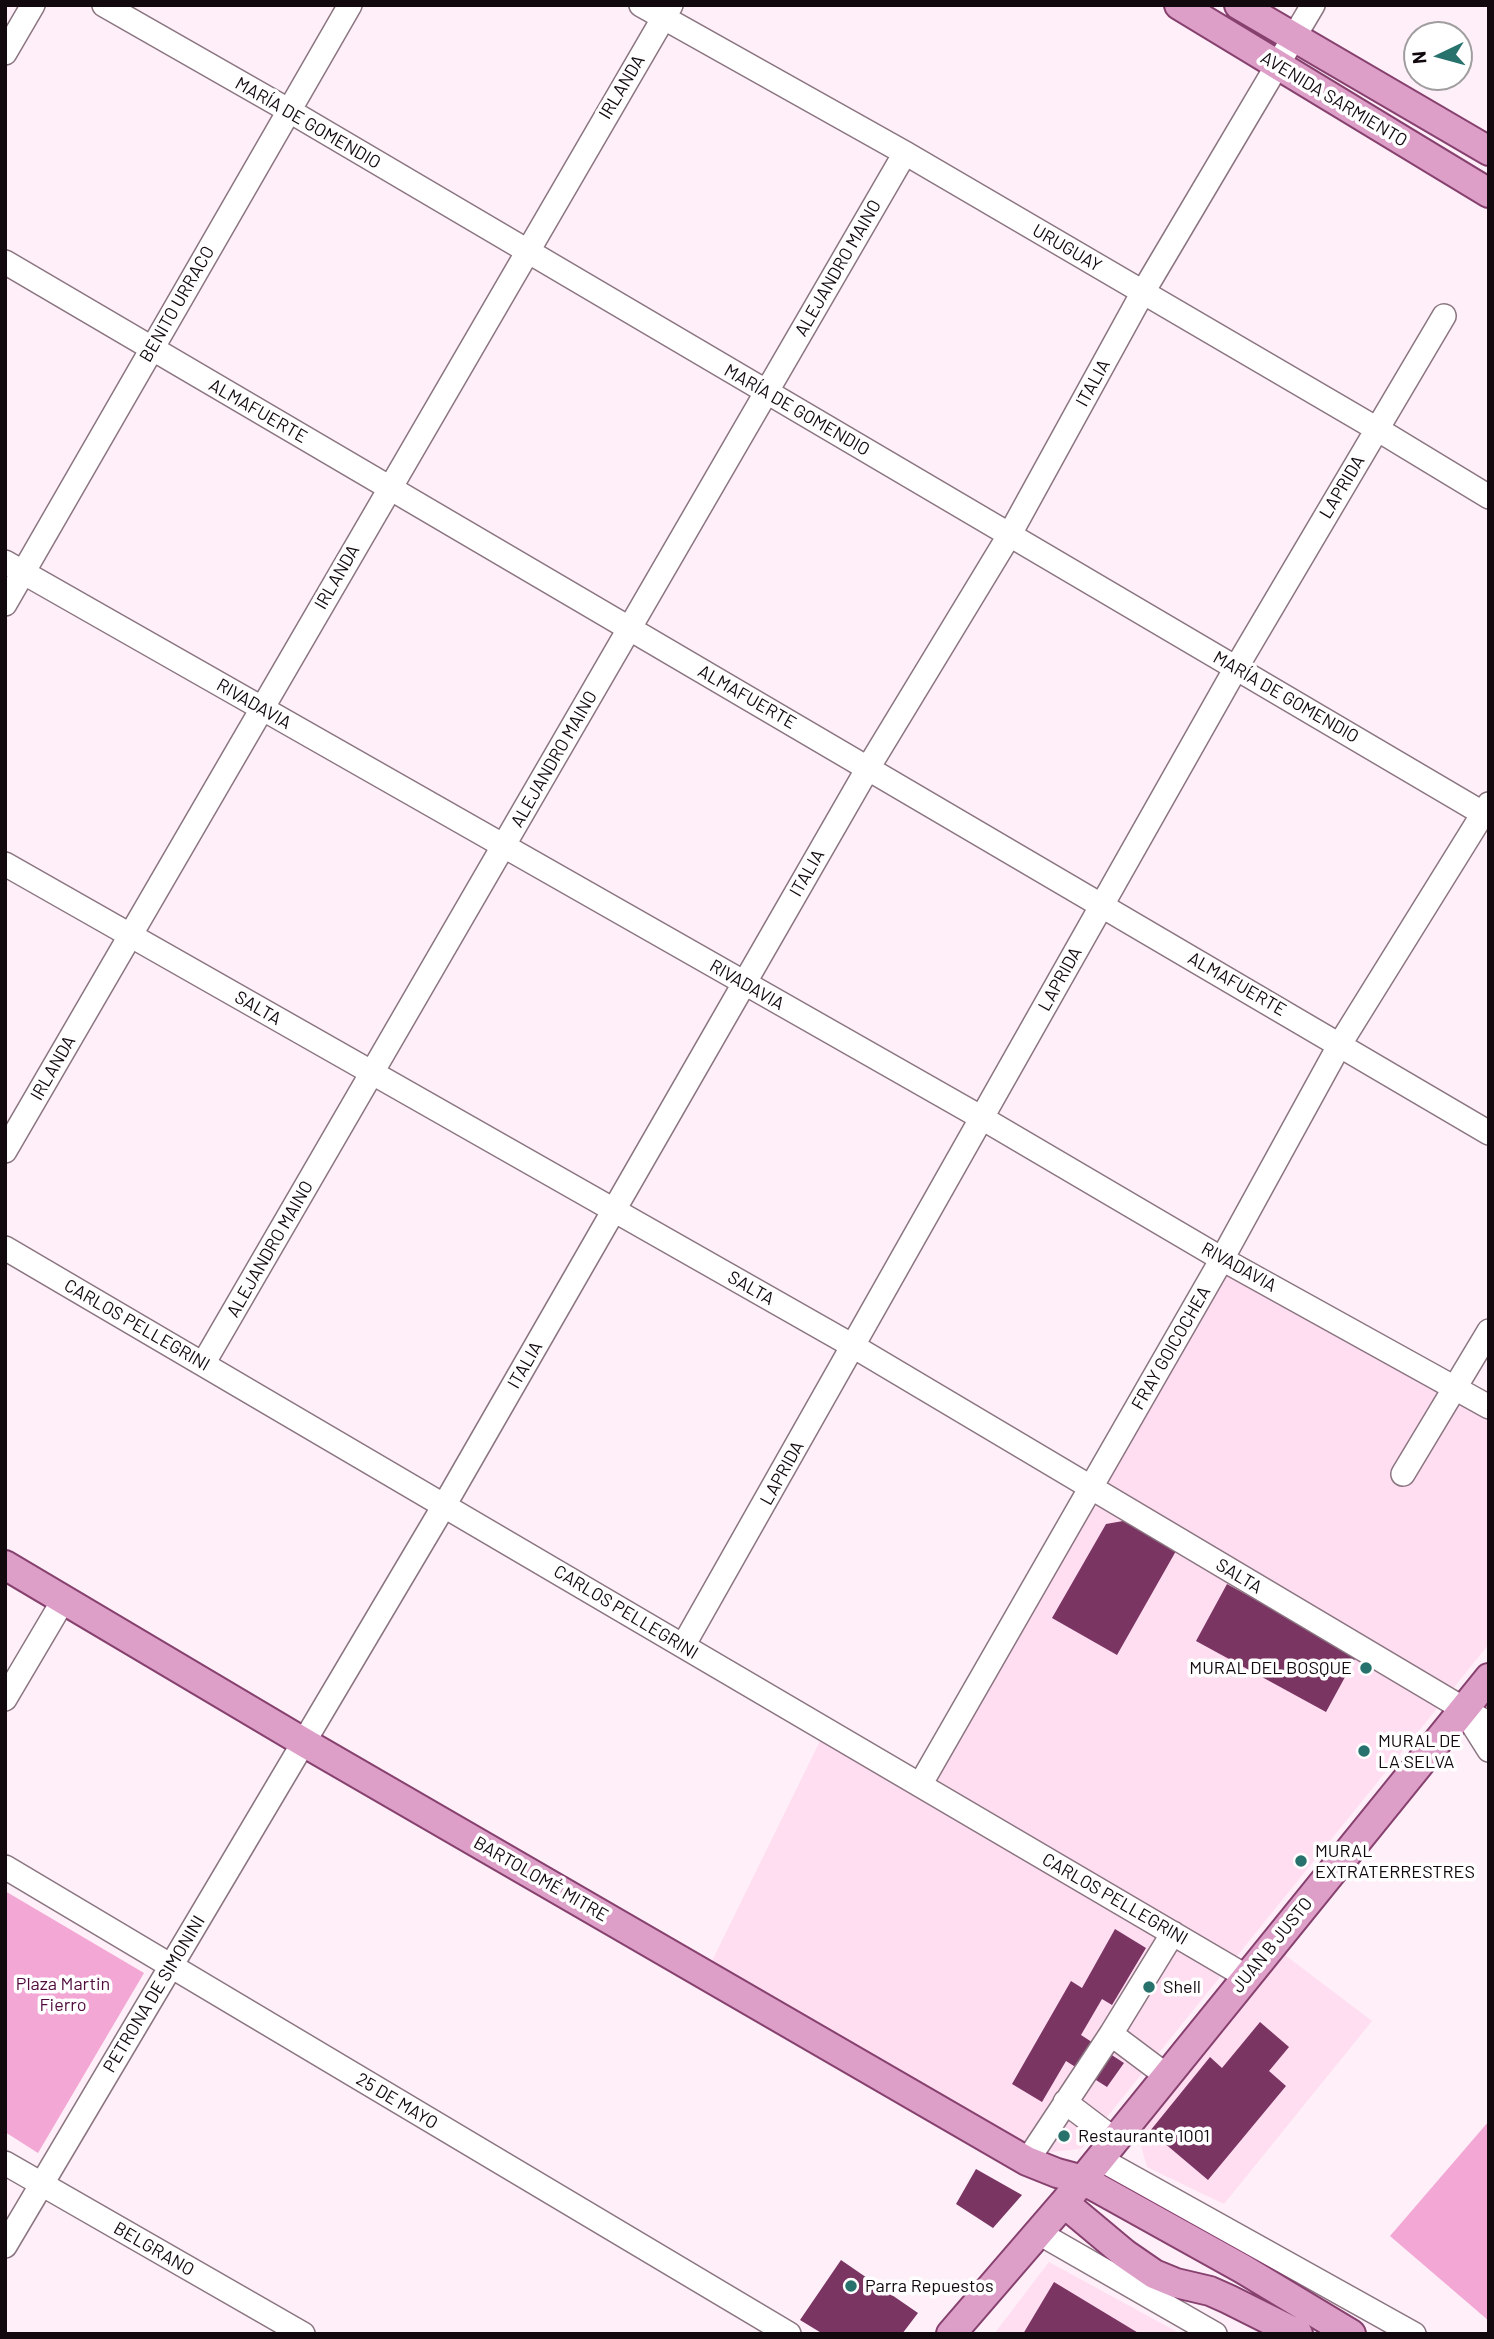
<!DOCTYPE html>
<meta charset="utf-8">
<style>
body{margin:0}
#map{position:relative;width:1494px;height:2339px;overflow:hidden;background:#feeff8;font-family:Barlow,sans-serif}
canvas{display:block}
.frame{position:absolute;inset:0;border:7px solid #11090e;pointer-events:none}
.north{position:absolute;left:1403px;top:21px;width:70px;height:70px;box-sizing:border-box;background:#fff;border:2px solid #a09d9f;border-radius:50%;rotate:265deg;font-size:19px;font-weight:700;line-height:28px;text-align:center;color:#11090e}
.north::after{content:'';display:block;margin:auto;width:24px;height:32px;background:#28726d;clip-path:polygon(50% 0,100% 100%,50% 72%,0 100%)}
</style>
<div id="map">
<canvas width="1494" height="2339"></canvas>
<div class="frame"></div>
<div class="north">N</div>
</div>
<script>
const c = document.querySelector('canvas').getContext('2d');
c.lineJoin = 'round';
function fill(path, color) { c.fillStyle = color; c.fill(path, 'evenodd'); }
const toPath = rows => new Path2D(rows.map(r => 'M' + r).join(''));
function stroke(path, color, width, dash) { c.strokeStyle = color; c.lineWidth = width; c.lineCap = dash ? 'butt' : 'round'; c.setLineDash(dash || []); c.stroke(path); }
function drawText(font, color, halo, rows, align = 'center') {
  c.font = font + ' Barlow,sans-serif'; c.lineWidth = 7; c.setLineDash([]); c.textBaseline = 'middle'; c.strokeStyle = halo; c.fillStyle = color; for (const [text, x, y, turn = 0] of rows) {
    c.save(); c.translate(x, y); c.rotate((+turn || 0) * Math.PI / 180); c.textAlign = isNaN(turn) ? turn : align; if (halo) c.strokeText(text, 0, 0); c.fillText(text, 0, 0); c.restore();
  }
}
fill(toPath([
 [1225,1268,1489,1422,1489,1644,1081,2149,1038,2153,712,1961,822,1737,922,1799],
 [1285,1955,1372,2021,1224,2204,1147,2167,1138,2135],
 [1049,2262,1181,2334,994,2334]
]), '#ffdef1');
fill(toPath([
 [5,1891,144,1973,38,2153,5,2132],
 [1489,2121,1489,2321,1390,2236]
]), '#f3a7d5');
fill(toPath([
 [1123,1521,1176,1551,1117,1655,1052,1618,1106,1524],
 [1227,1584,1357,1655,1326,1712,1196,1641],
 [1115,1929,1146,1948,1112,2005,1102,1999,1081,2035,1124,2063,1107,2087,1066,2061,1042,2102,1012,2084,1071,1981,1082,1988],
 [1260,2022,1289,2047,1269,2071,1286,2086,1208,2180,1150,2131,1210,2057,1222,2068],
 [976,2169,1022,2195,993,2228,956,2204],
 [841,2260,918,2313,902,2334,823,2334,800,2320],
 [1054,2282,1140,2334,1023,2334]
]), '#7a3563');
const minor = toPath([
 [104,5,288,110,1489,817],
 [641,5,905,153,1377,429,1489,497],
 [5,53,33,5],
 [5,262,1489,1133],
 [5,562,982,1118,1222,1259,1489,1407],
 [5,604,350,5],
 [5,864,853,1346,1489,1724],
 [5,1151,671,5],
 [5,1248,1247,1977],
 [203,1364,905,153],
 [1403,1474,1489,1331],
 [683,1646,1236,668,1444,316],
 [5,1699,64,1599],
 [1465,1712,1489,1750],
 [920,1785,1222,1259,1340,1044,1489,804],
 [5,1867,789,2334],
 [1111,2034,1167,2076],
 [1065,2102,1115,2140],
 [1100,2159,1414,2334],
 [1027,2161,1111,2034,1173,1933],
 [5,2163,303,2334],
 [1039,2233,1215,2334],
 [5,2246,445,1504,868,768,1010,534,1143,292,1313,5]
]);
const major = toPath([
 [1179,5,1489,193],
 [1239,5,1489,151],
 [5,1565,305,1743,1027,2161,1057,2173,1083,2180,1243,2269,1351,2334],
 [1064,2203,1125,2254,1154,2274,1176,2283,1210,2291,1228,2299,1298,2334],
 [951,2334,1064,2203,1489,1678]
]);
stroke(minor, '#8b7581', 26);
stroke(major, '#87416f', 32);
stroke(minor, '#fff', 23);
stroke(major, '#dd9fc8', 28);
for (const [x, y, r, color] of [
 [1366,1668,7,"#28726d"],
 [1364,1751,7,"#28726d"],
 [1301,1861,7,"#28726d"],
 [1149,1987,7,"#28726d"],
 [1064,2136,7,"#28726d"],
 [851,2286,7,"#28726d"]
]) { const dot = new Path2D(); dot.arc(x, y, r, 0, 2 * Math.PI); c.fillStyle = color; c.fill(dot); stroke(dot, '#fff', 2.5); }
drawText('18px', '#11090e', '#fff', [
 ["IRLANDA",622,87,-59],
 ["AVENIDA SARMIENTO",1334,99,31],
 ["MARÍA DE GOMENDIO",308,123,30],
 ["URUGUAY",1067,248,30],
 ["ALEJANDRO MAINO",838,268,-60],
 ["BENITO URRACO",177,304,-60],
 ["ITALIA",1093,383,-61],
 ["MARÍA DE GOMENDIO",797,410,30],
 ["ALMAFUERTE",258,411,30],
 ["LAPRIDA",1342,487,-59],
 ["IRLANDA",337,577,-60],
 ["ALMAFUERTE",747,697,30],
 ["MARÍA DE GOMENDIO",1286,697,30],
 ["RIVADAVIA",254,704,30],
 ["ALEJANDRO MAINO",554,759,-60],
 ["ITALIA",807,873,-60],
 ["LAPRIDA",1060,979,-61],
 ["ALMAFUERTE",1237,984,30],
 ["RIVADAVIA",747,985,30],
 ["SALTA",258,1008,30],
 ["IRLANDA",53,1068,-60],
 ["ALEJANDRO MAINO",270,1249,-60],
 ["RIVADAVIA",1239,1267,29],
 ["SALTA",751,1288,30],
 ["CARLOS PELLEGRINI",137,1325,30],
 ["FRAY GOICOCHEA",1171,1348,-60],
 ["ITALIA",525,1365,-60],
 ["LAPRIDA",782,1473,-61],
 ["SALTA",1239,1576,31],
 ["CARLOS PELLEGRINI",626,1612,31],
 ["BARTOLOMÉ MITRE",541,1879,30],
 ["CARLOS PELLEGRINI",1115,1899,30],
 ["JUAN B JUSTO",1272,1945,-51],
 ["PETRONA DE SIMONINI",154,1994,-59],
 ["25 DE MAYO",397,2101,31],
 ["BELGRANO",154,2249,30]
]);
drawText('18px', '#11090e', '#fff', [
 ["MURAL DEL BOSQUE",1352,1668,"right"],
 ["MURAL DE",1378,1741],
 ["LA SELVA",1378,1762],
 ["MURAL",1315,1851],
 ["EXTRATERRESTRES",1315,1872],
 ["Shell",1163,1987],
 ["Restaurante 1001",1078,2136],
 ["Parra Repuestos",865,2286]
], 'left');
drawText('18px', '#500b3c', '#fff', [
 ["Plaza Martin",63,1984],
 ["Fierro",63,2005]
]);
</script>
